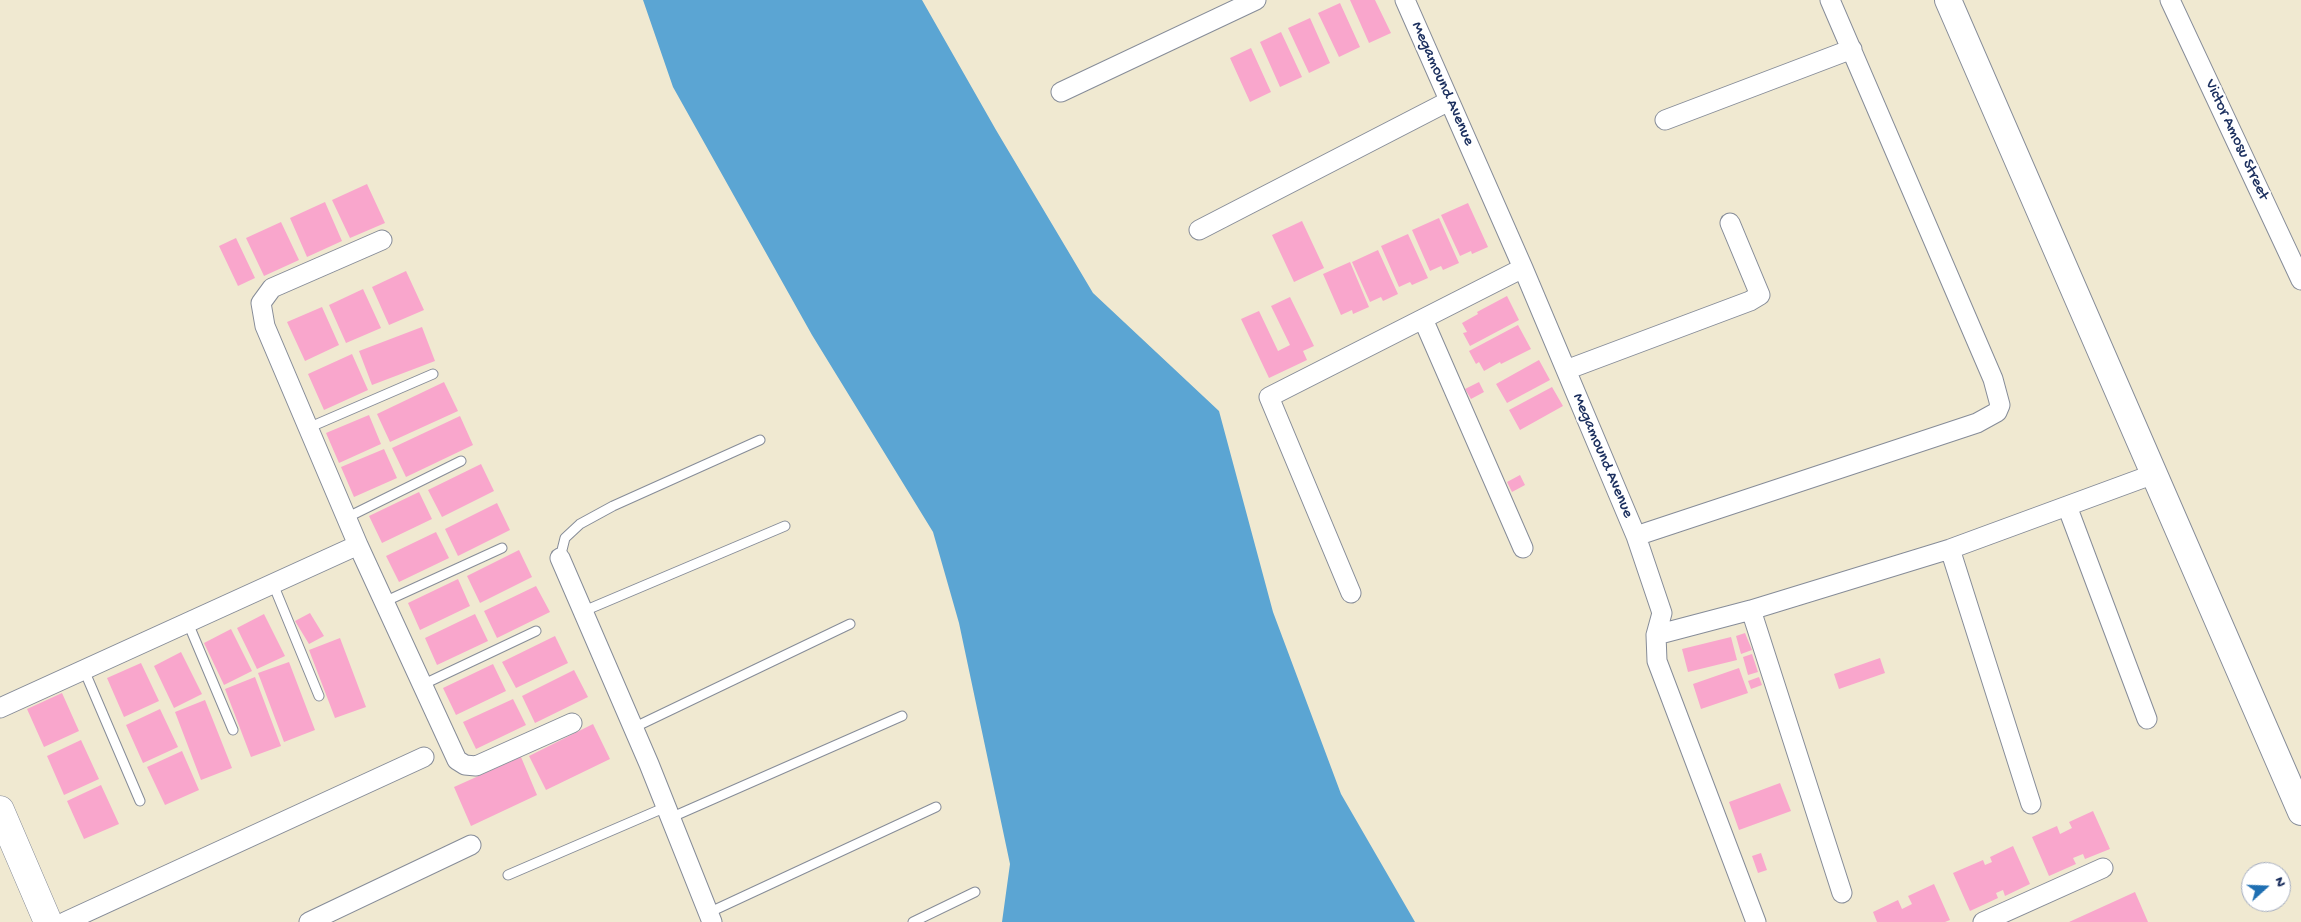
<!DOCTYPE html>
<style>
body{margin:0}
#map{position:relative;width:2301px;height:922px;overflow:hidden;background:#f0e9d1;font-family:"Gochi Hand",sans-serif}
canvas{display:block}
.north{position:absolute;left:2241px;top:862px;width:50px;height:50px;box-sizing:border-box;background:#fff;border:1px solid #a4acbf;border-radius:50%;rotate:70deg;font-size:14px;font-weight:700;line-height:20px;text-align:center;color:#1b2f5e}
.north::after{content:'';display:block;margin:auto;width:18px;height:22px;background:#1f6fb2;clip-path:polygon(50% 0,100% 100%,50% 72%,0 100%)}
</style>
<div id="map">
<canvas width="2301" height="922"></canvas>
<div class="north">N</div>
</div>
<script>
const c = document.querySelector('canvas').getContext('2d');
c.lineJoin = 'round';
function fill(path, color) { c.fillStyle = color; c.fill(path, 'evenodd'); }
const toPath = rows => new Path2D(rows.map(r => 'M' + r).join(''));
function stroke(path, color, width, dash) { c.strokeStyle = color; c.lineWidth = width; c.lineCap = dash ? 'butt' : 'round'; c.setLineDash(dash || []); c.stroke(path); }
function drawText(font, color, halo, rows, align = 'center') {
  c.font = font + ' "Gochi Hand",sans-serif'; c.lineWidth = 4.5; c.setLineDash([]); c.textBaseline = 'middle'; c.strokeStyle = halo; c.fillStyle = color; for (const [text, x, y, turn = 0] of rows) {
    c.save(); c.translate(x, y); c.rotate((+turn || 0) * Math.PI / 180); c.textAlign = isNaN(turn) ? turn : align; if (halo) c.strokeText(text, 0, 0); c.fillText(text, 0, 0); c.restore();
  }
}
fill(toPath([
 [643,0,922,0,996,130,1093,293,1219,411,1273,612,1341,794,1415,922,1002,922,1010,864,959,623,933,532,812,335,673,87]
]), '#5ba5d3');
fill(toPath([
 [1350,0,1375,0,1391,33,1369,43],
 [1340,3,1360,47,1339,57,1318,13],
 [1310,18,1330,63,1309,73,1288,28],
 [1281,32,1302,77,1280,87,1260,42],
 [1251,48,1271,92,1250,102,1230,58],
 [367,184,385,223,350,238,332,200],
 [325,202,342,241,307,257,290,218],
 [1468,203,1488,247,1472,254,1471,251,1460,256,1441,215],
 [1439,218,1459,263,1443,270,1441,266,1430,271,1412,230],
 [1302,221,1324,268,1294,282,1272,235],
 [281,222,299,260,264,276,246,238],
 [1408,234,1428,278,1412,285,1410,282,1399,287,1381,246],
 [236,238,255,278,238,286,219,246],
 [1378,250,1398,294,1383,301,1381,297,1370,302,1352,262],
 [1350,262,1369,307,1353,314,1352,310,1341,315,1323,274],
 [406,271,424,310,389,325,372,287],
 [363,289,381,328,346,343,329,305],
 [1507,296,1519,320,1470,346,1463,333,1467,332,1462,323,1478,314,1477,312],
 [1290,297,1314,346,1303,351,1307,360,1269,378,1241,319,1259,311,1278,351,1290,345,1271,306],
 [322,307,339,345,305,361,287,322],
 [1518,325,1531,349,1501,364,1500,362,1484,371,1479,362,1476,364,1469,351],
 [422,327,435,361,372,385,359,351],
 [352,354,368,390,324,410,308,374],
 [1539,360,1550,380,1507,403,1496,384],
 [444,382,458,411,390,442,377,414],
 [1479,382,1484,392,1471,399,1465,389],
 [1552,387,1563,406,1520,430,1509,410],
 [369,415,381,444,339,463,326,433],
 [460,416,473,445,406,477,392,448],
 [384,449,397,478,354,497,341,467],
 [481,464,494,491,442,517,428,490],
 [1520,475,1525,485,1512,492,1507,482],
 [419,492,432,519,382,543,369,516],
 [497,503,510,530,458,556,445,529],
 [436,532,449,558,399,582,386,556],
 [519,550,532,577,480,603,467,576],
 [458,579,470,606,420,630,408,603],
 [536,586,550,612,497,638,484,611],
 [310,613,324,636,309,644,295,621],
 [264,614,285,656,257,669,237,628],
 [475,614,488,641,437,665,425,638],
 [231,629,252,671,224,685,204,643],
 [1745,633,1752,650,1741,654,1736,636],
 [555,636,568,663,516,688,502,662],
 [1731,637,1737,660,1688,672,1682,649],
 [340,638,366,707,335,718,309,650],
 [181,652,202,694,174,708,154,666],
 [1752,654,1758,672,1748,675,1743,657],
 [1880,658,1885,673,1839,689,1834,674],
 [289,662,315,730,284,742,258,673],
 [141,663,159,701,124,717,107,678],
 [493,664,506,691,456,715,443,688],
 [1739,668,1748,693,1701,709,1693,684],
 [574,670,588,697,535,723,522,696],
 [255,677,281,746,251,757,225,689],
 [1759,677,1762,685,1751,689,1748,681],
 [62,693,79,731,44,747,27,709],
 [513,699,526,725,476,749,463,722],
 [205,700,232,768,201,780,175,712],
 [160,709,178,747,143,763,126,725],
 [593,724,610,759,546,790,529,756],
 [81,740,99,779,64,795,47,756],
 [182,751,199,790,165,805,147,767],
 [521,757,537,795,471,826,454,787],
 [1780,783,1791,811,1739,830,1729,802],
 [101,785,119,824,84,839,67,801],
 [2093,811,2110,849,2085,859,2083,854,2073,858,2076,864,2049,876,2032,837,2057,826,2060,834,2072,828,2069,822],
 [2013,846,2030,884,2005,896,2003,890,1996,893,1998,898,1970,911,1953,873,1983,860,1985,865,1992,862,1990,857],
 [1761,853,1767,870,1758,873,1752,856],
 [1934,884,1950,920,1945,922,1877,922,1873,912,1898,900,1902,909,1912,904,1908,896],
 [2135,892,2148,922,2069,922]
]), '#f9a6cc');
const lane = toPath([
 [308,428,433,374],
 [346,518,461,461],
 [560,558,565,538,580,524,613,506,760,440],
 [273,584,319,696],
 [384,602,502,548],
 [584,611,785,526],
 [188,623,233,730],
 [84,670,140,801],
 [422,685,536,631],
 [633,728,850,624],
 [670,818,902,716],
 [508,875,666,807],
 [708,913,936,807],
 [913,922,975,892]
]);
const street = toPath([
 [1405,0,1523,268,1636,536,1662,613,1656,635,1657,661,1756,922],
 [2170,0,2301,280],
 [1061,92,1256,0],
 [1665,120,1852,49],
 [1199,230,1449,101],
 [1423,319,1523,548],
 [1566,370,1750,301,1760,295,1730,223],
 [2067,506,2147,719],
 [1636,536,1977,423,1997,412,2000,405,1993,379,1830,0],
 [358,545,457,760,465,765,476,766,572,723],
 [1950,549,2031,804],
 [560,558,649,764,712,922],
 [1351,593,1269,397,1523,268],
 [1751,610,1842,893],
 [1656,635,1751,610,1950,549,2154,474],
 [0,708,358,545,265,326,261,303,272,288,382,240],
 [65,922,424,757],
 [309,922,471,845],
 [1983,922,2103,868]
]);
const secondary = toPath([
 [1948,0,2301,812]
]);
const primary = toPath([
 [0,810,48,922]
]);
stroke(lane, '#868c98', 11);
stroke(street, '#868c98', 21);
stroke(secondary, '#868c98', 28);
stroke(primary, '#868c98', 29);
stroke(lane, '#fff', 9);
stroke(street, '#fff', 19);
stroke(secondary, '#fff', 26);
stroke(primary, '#fff', 28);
drawText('16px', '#1b2f5e', '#fff', [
 ["Megamound Avenue",1442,84,66],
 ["Victor Amosu Street",2236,140,65],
 ["Megamound Avenue",1602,456,67]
]);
</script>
